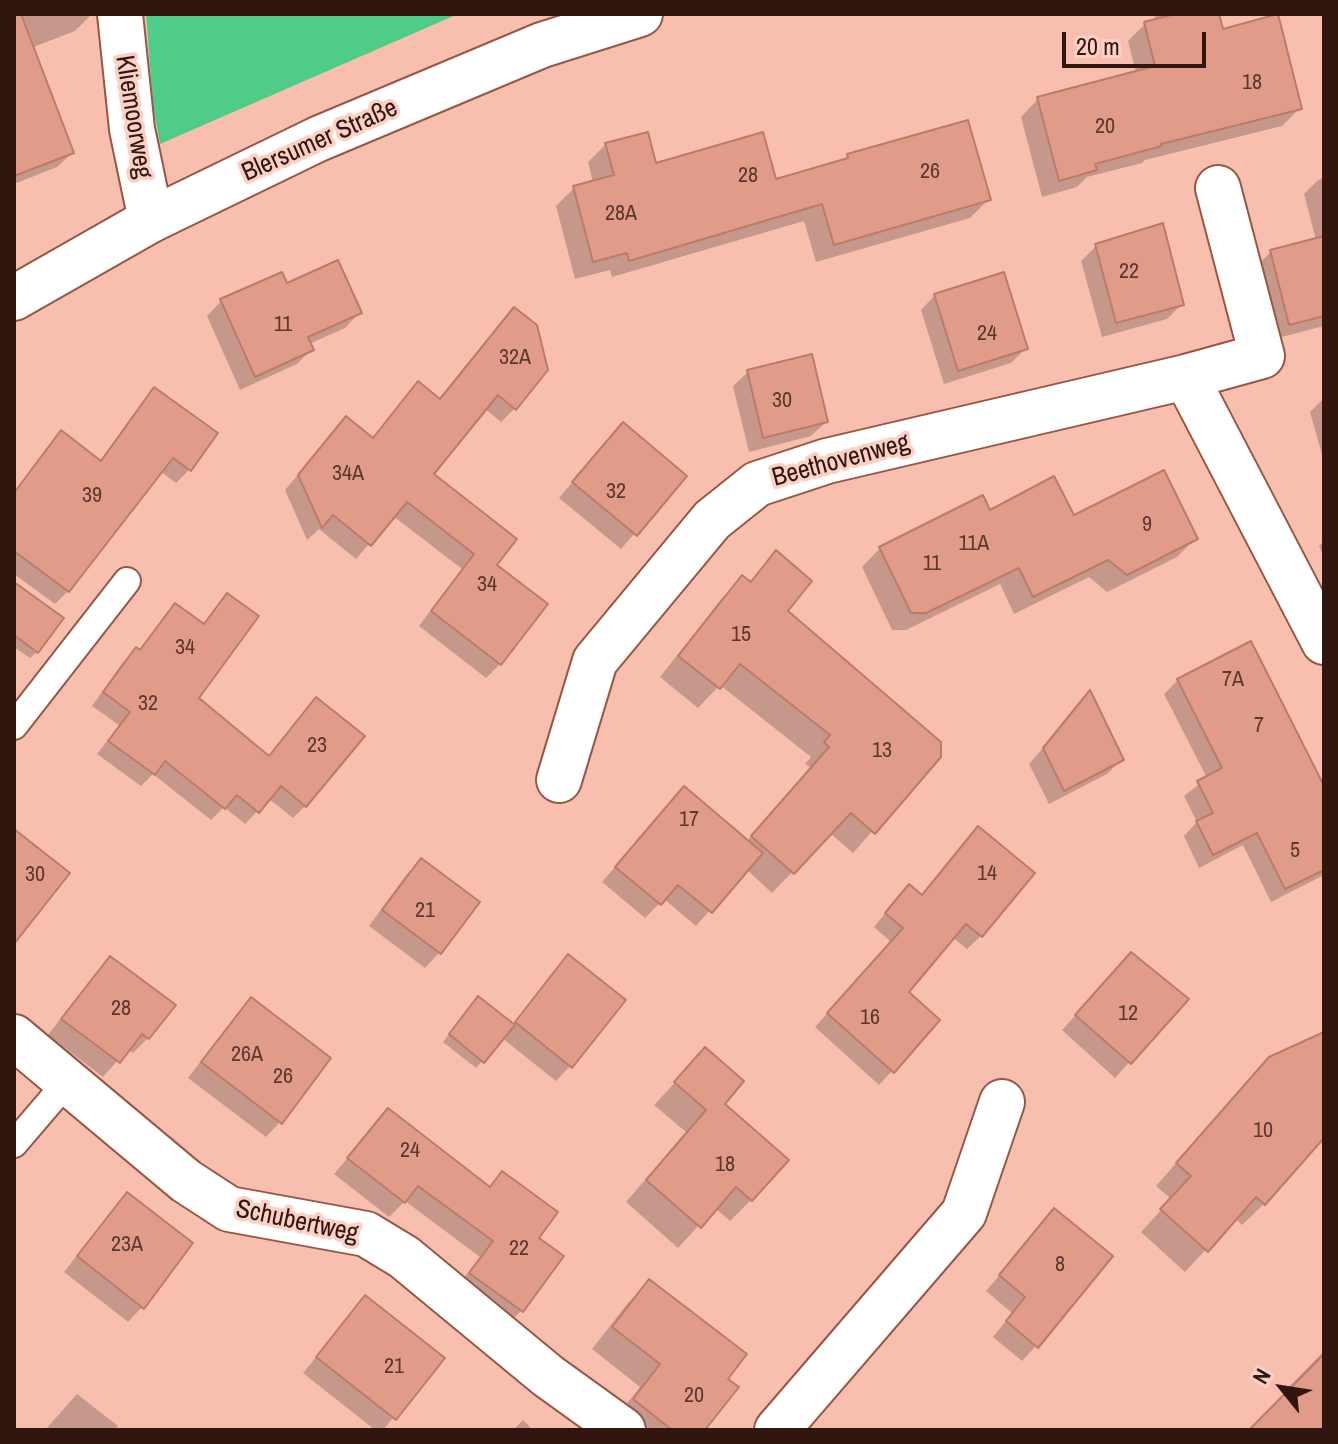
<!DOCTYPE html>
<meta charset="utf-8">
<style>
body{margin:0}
#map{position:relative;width:1338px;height:1444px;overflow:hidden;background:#f8bfaf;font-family:"Archivo Narrow",sans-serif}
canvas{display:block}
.frame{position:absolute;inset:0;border:16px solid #30160f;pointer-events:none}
.north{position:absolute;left:1242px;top:1348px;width:80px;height:80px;-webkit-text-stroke:6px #fcd0c4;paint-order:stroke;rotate:300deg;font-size:22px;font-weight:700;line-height:32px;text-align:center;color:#30160f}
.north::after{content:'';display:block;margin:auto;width:28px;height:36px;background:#30160f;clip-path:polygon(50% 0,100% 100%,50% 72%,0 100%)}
.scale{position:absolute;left:1062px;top:32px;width:144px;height:36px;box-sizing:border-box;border:4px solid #30160f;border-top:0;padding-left:10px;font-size:24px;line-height:28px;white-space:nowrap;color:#30160f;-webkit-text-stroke:6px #fcd0c4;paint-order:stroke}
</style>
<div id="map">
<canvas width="1338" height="1444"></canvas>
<div class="frame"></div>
<div class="north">N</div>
<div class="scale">20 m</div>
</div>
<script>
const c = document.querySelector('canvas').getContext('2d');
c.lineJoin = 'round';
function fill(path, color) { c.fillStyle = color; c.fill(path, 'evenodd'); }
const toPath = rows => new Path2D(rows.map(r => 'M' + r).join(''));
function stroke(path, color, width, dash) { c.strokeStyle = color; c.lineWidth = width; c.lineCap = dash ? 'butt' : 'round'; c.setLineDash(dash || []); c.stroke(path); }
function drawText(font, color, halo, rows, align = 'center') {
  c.font = font + ' "Archivo Narrow",sans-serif'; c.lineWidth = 7; c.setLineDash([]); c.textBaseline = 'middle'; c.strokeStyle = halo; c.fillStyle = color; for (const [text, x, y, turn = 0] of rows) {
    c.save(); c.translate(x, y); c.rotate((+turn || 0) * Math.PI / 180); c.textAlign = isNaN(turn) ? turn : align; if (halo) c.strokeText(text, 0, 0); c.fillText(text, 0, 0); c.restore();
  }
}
fill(toPath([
 [146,14,458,14,160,144,153,104]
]), '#4fcd88');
fill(toPath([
 [14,14,89,14,90,16,75,31,31,48,72,153,57,167,14,184],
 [1154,14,1217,14,1221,31,1300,108,1282,126,1145,160,1142,163,1087,177,1077,187,1042,197,1021,117,1038,99,1136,73,1128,41,1145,24,1156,21],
 [606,144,655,165,775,181,842,162,848,156,988,200,970,218,816,262,804,221,612,277,610,270,575,279,556,206,574,188,593,183,588,162],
 [1324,178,1324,326,1274,339,1256,266,1271,252,1316,240,1304,194,1318,180],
 [1096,246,1182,304,1167,319,1102,337,1081,261],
 [286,285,359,313,345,328,309,344,311,350,297,364,240,390,207,316,221,301],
 [935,295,1026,348,1011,363,944,384,921,310],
 [515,310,515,408,501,422,484,408,431,475,494,565,500,664,486,678,419,626,462,569,393,516,356,559,319,529,307,540,285,490,346,418,372,439,405,398,439,400],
 [748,372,826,422,811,436,749,452,733,386],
 [155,390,189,470,176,483,160,471,68,591,55,604,14,574,14,492,61,433,99,462,142,403],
 [1324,398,1324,462,1310,412],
 [608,440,684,477,621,549,559,498],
 [989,512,1073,518,1196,538,1177,557,1107,592,1089,577,1014,614,1000,584,906,630,892,630,862,567,880,548],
 [1324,541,1324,557,1319,546],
 [776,553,785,612,939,756,853,853,830,833,772,893,746,869,696,926,664,899,645,918,602,882,670,803,746,842,811,768,805,764,811,757,720,685,698,708,660,677,722,598,742,578,748,583],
 [227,596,196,699,268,757,316,699,305,806,293,818,269,799,245,824,224,807,211,820,153,774,141,786,97,754,119,725,92,706,123,662,136,650,138,651,175,606,202,625],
 [14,607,37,652,30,658,14,647],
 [1178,680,1324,790,1324,875,1271,902,1243,845,1199,868,1184,836,1197,822,1184,796,1207,778,1164,694],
 [1090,694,1122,759,1107,774,1049,804,1029,764],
 [965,842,981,936,967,949,952,937,906,992,938,1021,879,1085,815,1027,891,942,874,927,896,900,920,896],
 [421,860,478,902,439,953,425,968,369,926,406,875],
 [568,957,570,1066,556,1081,502,1038,476,1068,443,1042,472,1006,512,1025],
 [110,958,173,1006,148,1038,133,1053,128,1049,103,1077,48,1035,96,973],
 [1117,970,1186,999,1115,1078,1062,1030],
 [251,1000,280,1122,266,1137,188,1078,236,1015],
 [705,1050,751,1200,730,1221,715,1208,678,1248,626,1202,686,1132,654,1105],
 [388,1110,488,1188,502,1173,537,1239,561,1257,521,1311,507,1325,456,1288,480,1257,405,1201,389,1217,334,1174],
 [1211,1123,1264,1204,1242,1225,1235,1218,1185,1272,1141,1232,1171,1199,1156,1186],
 [127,1194,190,1243,142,1307,128,1322,64,1272,113,1209],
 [1054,1211,1036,1346,1022,1361,993,1337,1012,1313,986,1291],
 [649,1281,725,1379,703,1430,624,1430,613,1421,640,1387,592,1349,628,1303],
 [365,1298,442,1359,383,1430,375,1430,303,1373],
 [1324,1351,1324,1430,1252,1430,1292,1389,1289,1387],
 [77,1394,118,1426,115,1430,45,1430],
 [523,1420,533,1430,513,1430]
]), '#0003');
const building = toPath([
 [14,14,21,14,74,153,14,176,14,14],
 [1175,14,1219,14,1223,29,1278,14,1302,109,1161,144,1162,146,1095,164,1097,170,1059,181,1037,97,1155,66,1144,22,1175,14],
 [968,120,991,200,834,245,822,204,629,261,627,253,593,262,573,186,614,175,605,143,648,132,656,163,763,132,776,179,848,158,847,154,968,120],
 [1163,223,1184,305,1116,323,1095,244,1163,223],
 [1324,236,1324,316,1289,325,1270,250,1324,236],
 [338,260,362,313,308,337,314,350,255,377,220,299,282,272,287,283,338,260],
 [1004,272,1028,349,958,371,934,294,1004,272],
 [514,307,537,325,548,370,516,410,498,395,434,474,517,539,497,565,548,604,501,665,431,611,474,554,407,502,371,546,333,515,322,528,298,475,346,416,373,438,418,381,440,399,514,307],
 [812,354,828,422,763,438,747,370,812,354],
 [154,387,218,433,191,471,173,458,69,592,14,551,14,493,61,430,101,461,154,387],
 [623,422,687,476,637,536,572,482,623,422],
 [1164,470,1198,539,1127,575,1108,560,1033,597,1019,568,926,613,911,613,879,547,983,495,990,510,1054,476,1074,515,1164,470],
 [776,550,812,581,788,611,941,742,941,757,875,834,851,813,794,874,751,836,829,747,824,742,830,735,740,664,720,689,678,656,742,575,751,582,776,550],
 [14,582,64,618,38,653,14,635,14,582],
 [227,593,259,616,199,698,269,756,316,697,365,736,306,807,281,786,259,813,237,795,225,809,165,761,155,775,108,741,130,712,103,692,136,647,140,650,175,603,204,624,227,593],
 [1251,641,1324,786,1324,870,1285,889,1257,833,1213,855,1196,821,1213,813,1197,781,1222,768,1177,679,1251,641],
 [1090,690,1124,760,1064,791,1043,748,1090,690],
 [684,786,763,853,712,913,678,885,661,905,615,867,684,786],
 [978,826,1035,873,982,937,966,924,909,992,940,1020,894,1073,827,1013,903,928,885,913,909,884,922,895,978,826],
 [14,829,70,873,14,944,14,829],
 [421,858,480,902,441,954,382,910,421,858],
 [1131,952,1189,999,1131,1064,1075,1015,1131,952],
 [568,954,626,1000,572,1068,515,1022,568,954],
 [110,956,176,1005,149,1039,142,1034,120,1063,61,1019,110,956],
 [478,996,515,1025,484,1063,449,1034,478,996],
 [251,997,331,1058,282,1124,201,1062,251,997],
 [1324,1032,1324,1138,1265,1205,1256,1197,1208,1252,1160,1209,1191,1176,1176,1163,1269,1057,1324,1032],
 [705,1047,744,1081,725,1104,789,1160,752,1201,736,1187,701,1228,646,1180,706,1110,674,1082,705,1047],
 [388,1108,490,1187,502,1171,558,1212,539,1238,564,1256,523,1312,469,1273,493,1241,418,1186,405,1203,347,1158,388,1108],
 [127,1192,193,1243,144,1309,77,1256,127,1192],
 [1054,1208,1113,1256,1038,1348,1006,1321,1025,1297,999,1275,1054,1208],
 [649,1279,747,1354,728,1379,739,1387,705,1430,672,1430,633,1399,660,1364,612,1327,649,1279],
 [365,1295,445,1358,396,1420,316,1357,365,1295],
 [1324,1354,1324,1430,1249,1430,1324,1354]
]);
fill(building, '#e19c89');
stroke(building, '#bc7b69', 2);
const service = toPath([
 [14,726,127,581],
 [14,1144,67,1082]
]);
const minor = toPath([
 [120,14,132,129,151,220],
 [1186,377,1262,356,1218,188],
 [559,780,595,661,712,520,757,484,827,461,1186,377,1324,642],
 [14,1037,186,1181,229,1209,366,1234,404,1257,548,1376,623,1430],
 [777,1430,964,1213,1002,1102]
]);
const secondary = toPath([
 [14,298,151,220,318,139,542,45,640,14]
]);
stroke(service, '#955746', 30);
stroke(minor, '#955746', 48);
stroke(secondary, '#955746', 48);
stroke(service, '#fff', 26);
stroke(minor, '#fff', 44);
stroke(secondary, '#fff', 44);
drawText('22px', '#5c382e', null, [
 ["18",1252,83],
 ["20",1105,127],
 ["26",930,172],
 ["28",748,176],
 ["28A",621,214],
 ["22",1129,272],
 ["11",283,325],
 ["24",987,334],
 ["32A",515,358],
 ["30",782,401],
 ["34A",348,474],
 ["32",616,492],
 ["39",92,496],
 ["9",1147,525],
 ["11A",974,544],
 ["11",932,564],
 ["34",487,585],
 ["15",741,635],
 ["34",185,648],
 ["7A",1233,680],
 ["32",148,704],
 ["7",1259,726],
 ["23",317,746],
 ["13",882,751],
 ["17",689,820],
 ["5",1295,851],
 ["14",987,874],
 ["30",35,875],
 ["21",425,911],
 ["28",121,1009],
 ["12",1128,1014],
 ["16",870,1018],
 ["26A",247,1055],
 ["26",283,1077],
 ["10",1263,1131],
 ["24",410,1151],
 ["18",725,1165],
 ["23A",127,1245],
 ["22",519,1249],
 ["8",1060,1265],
 ["21",394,1367],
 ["20",694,1396]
]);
drawText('26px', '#30160f', '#fcd0c4', [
 ["Kliemoorweg",133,117,81],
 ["Blersumer Straße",320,141,-24],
 ["Beethovenweg",841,461,-15],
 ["Schubertweg",297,1222,12]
]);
</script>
